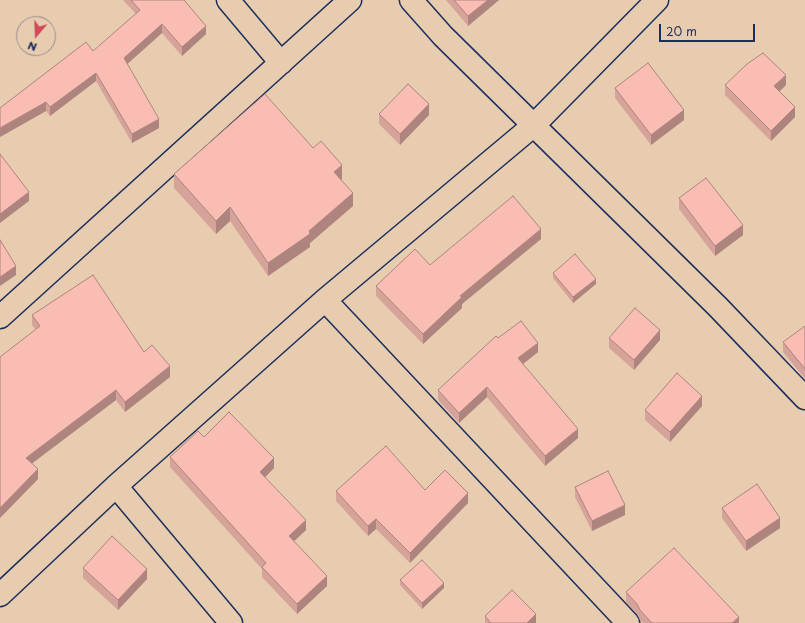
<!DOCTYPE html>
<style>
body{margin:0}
#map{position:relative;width:805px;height:623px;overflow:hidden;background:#e8ccaf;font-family:"Playpen Sans",sans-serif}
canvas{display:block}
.north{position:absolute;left:16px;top:16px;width:40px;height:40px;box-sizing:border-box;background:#e8ccaf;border:1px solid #968d8f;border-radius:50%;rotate:199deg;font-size:11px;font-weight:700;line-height:16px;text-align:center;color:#1b2f5e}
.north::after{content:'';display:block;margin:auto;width:14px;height:18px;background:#d1495b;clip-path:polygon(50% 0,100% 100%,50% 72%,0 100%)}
.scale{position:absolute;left:659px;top:24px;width:96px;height:18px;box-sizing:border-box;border:2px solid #1b2f5e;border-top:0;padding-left:5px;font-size:12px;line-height:14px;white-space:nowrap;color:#1b2f5e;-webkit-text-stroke:3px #e8ccaf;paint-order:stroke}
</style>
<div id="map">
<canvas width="805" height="623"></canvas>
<div class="north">N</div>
<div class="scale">20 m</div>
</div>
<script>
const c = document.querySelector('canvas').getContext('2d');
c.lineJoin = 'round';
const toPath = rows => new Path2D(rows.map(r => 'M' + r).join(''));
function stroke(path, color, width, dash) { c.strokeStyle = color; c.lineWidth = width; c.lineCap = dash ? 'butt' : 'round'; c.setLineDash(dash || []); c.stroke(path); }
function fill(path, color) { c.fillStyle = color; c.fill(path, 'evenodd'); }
const minor = toPath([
 [228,0,281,63],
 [411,0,443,36,718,307,805,398],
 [325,300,628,623],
 [0,317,350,0],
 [116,486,231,623],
 [0,595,116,486,325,300,534,125,657,0]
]);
stroke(minor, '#1b2f5e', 25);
stroke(minor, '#e8ccaf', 22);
fill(toPath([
 [123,0,184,0,206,34,182,56,162,33,127,64,159,128,132,143,96,81,50,116,46,111,0,137,136,14],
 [446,0,499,0,468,26],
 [725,85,786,85,779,91,795,117,771,141,725,95],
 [615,88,684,120,651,145,615,98],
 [379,114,429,115,400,145,379,124],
 [313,148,342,179,341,180,353,206,310,243,310,247,268,276,230,221,216,234,174,188,174,174],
 [679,198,743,235,715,256,679,209],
 [541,239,462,304,462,308,423,344,376,296,376,286,430,265],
 [553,273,596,284,573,303,553,278],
 [32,315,144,352,170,377,125,412,116,400,32,463,38,479,0,518,35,329,32,325],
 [805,326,805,379,783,352,783,342],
 [498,338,538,352,523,364,578,438,545,466,487,397,459,423,438,400,438,390],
 [609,338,660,340,634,370,609,348],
 [702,406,670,442,645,420,645,410],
 [204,437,274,468,265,477,306,530,294,541,327,586,297,614,262,577,262,569,170,467,170,457],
 [575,487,625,515,592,531,575,497],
 [425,490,468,503,410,563,376,529,368,536,336,501,336,491],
 [722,508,780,528,746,551,722,518],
 [83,568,147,579,118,610,83,578],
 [400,580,444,588,422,609,400,585],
 [626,592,739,623,643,623,640,620,637,614,626,602],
 [485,616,536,623,485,623]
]), '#d6a39b');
fill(toPath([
 [488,0,499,0,468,26,468,16],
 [162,24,162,33,124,67,124,58],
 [206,26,206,34,182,56,182,47],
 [96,73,96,81,50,116,50,107],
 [786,75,786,85,774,97,774,86],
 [46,102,46,111,0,137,0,128],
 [429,104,429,115,400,145,400,134],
 [795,107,795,117,771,141,771,131],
 [684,110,684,120,651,145,651,135],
 [159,119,159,128,132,143,132,134],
 [342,165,342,179,334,186,334,172],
 [29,192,29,201,0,223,0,214],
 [353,193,353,206,310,243,310,247,268,276,268,263,309,231],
 [230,207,230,221,216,234,216,221],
 [743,225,743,235,715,256,715,246],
 [541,229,541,239,462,304,462,308,423,344,423,334,460,296],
 [16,266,16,275,0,286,0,277],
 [596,279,596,284,573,303,573,297],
 [660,330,660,340,634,370,634,360],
 [538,343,538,352,518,368,518,358],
 [170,366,170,377,125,412,125,402],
 [487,387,487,397,459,423,459,413],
 [116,390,116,400,26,468,26,458],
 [702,396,702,406,670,442,670,432],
 [578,429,578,438,545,466,545,456],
 [274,458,274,468,260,482,260,472],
 [38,469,38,479,0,518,0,508],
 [468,493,468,503,410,563,410,553],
 [625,505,625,515,592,531,592,521],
 [780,518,780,528,746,551,746,541],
 [376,519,376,529,368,536,368,526],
 [306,520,306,530,289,546,289,536],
 [147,569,147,579,118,610,118,600],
 [327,576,327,586,297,614,297,604],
 [444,583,444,588,422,609,422,603],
 [536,614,536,623,527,623],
 [739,617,739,623,732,623]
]), '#ae847e');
const building = toPath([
 [131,0,184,0,206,26,182,47,162,24,124,58,159,119,132,134,96,73,50,107,46,102,0,128,0,108,86,42,93,51,140,10,131,0],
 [454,0,488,0,468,16,454,0],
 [763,53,786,75,774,86,795,107,771,131,725,85,747,64,763,53],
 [648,63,684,110,651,135,615,88,648,63],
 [408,84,429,104,400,134,379,114,408,84],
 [265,94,313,148,321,141,342,165,334,172,353,193,309,231,310,234,268,263,230,207,216,221,174,174,265,94],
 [0,154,29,192,0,214,0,154],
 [706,178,743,225,715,246,679,198,706,178],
 [513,196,541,229,460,296,462,297,423,334,376,286,415,249,430,265,513,196],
 [0,240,16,266,0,277,0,240],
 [575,254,596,279,573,297,553,273,575,254],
 [93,275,144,352,152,345,170,366,125,402,116,390,26,458,38,469,0,508,0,357,40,326,32,315,93,275],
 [635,308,660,330,634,360,609,338,635,308],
 [521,321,538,343,518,358,578,429,545,456,487,387,459,413,438,390,496,336,498,338,521,321],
 [805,326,805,369,783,342,805,326],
 [677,373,702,396,670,432,645,410,677,373],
 [229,412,274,458,260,472,306,520,289,536,327,576,297,604,262,567,266,563,170,457,198,431,204,437,229,412],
 [386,446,425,490,445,470,468,493,410,553,376,519,368,526,336,491,386,446],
 [608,471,625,505,592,521,575,487,608,471],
 [757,484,780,518,746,541,722,508,757,484],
 [112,536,147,569,118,600,83,568,112,536],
 [674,548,739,617,732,623,652,623,640,610,637,604,626,592,674,548],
 [422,560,444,583,422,603,400,580,422,560],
 [512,590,536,614,527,623,491,623,485,616,512,590]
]);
fill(building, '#f9bdb4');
stroke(building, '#ae847e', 1);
</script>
